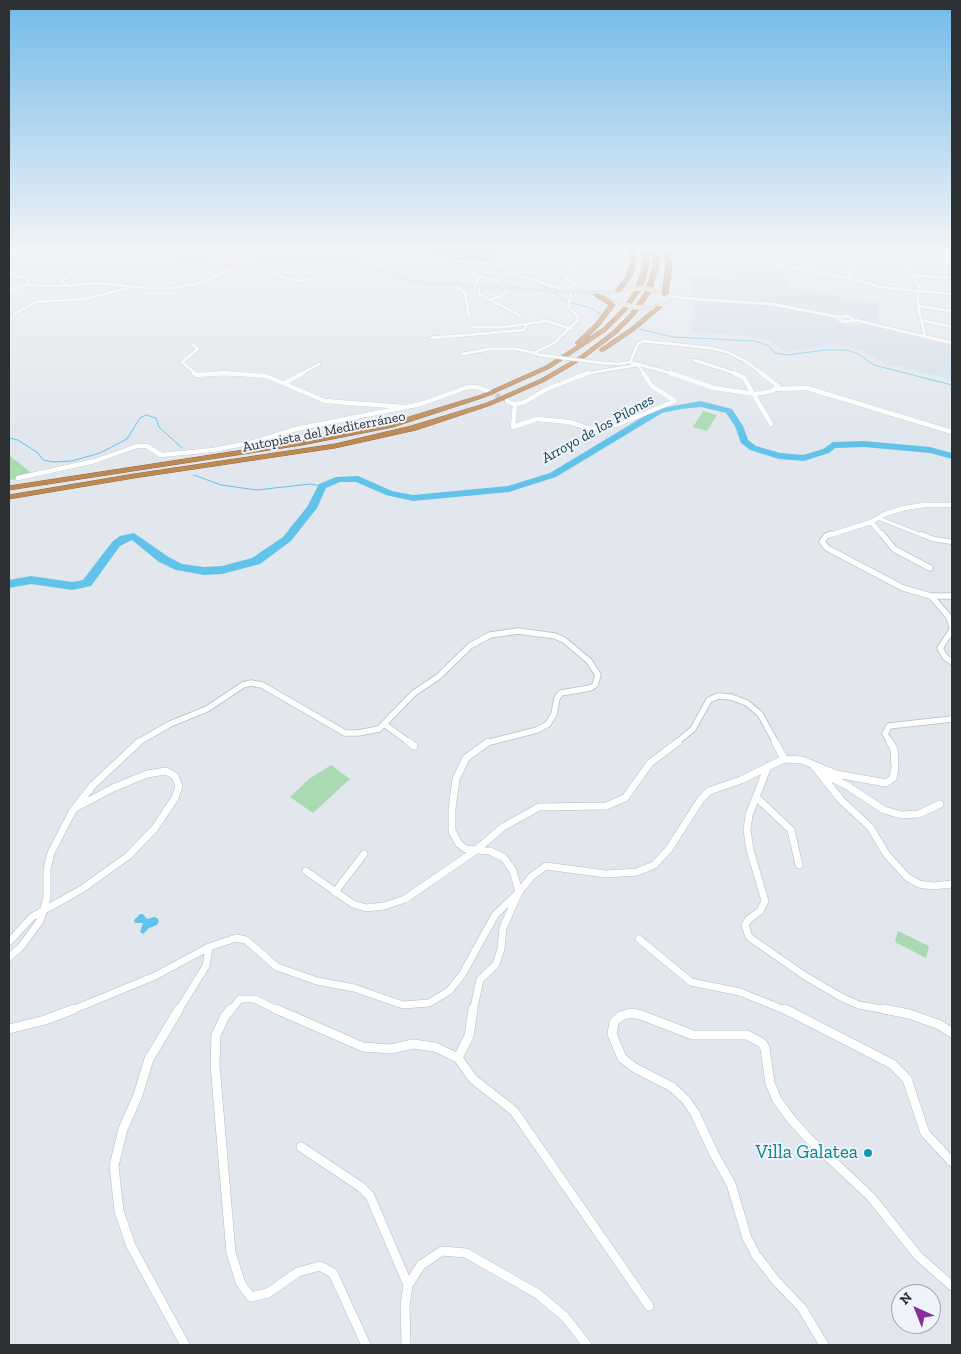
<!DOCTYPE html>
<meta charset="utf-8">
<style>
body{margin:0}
#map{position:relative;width:961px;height:1354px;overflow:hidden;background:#e1e7ed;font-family:"Zilla Slab",serif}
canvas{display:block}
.frame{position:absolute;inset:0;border:10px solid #2e3133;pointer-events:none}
.north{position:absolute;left:891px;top:1284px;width:50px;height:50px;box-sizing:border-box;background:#eef4fa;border:1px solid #a1a6aa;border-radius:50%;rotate:316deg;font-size:14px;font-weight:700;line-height:20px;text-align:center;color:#2e3133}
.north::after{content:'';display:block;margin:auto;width:18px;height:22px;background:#852e9c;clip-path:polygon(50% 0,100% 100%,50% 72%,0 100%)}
</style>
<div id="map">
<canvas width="961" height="1354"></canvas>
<div class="frame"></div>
<div class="north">N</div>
</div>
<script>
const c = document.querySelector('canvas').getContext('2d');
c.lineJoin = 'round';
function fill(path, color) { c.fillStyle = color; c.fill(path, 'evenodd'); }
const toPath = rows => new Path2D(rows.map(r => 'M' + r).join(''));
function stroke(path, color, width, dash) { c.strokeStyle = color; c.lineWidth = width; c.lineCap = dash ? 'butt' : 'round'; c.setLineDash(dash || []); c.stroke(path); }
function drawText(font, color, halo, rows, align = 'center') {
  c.font = font + ' "Zilla Slab",serif'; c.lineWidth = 4; c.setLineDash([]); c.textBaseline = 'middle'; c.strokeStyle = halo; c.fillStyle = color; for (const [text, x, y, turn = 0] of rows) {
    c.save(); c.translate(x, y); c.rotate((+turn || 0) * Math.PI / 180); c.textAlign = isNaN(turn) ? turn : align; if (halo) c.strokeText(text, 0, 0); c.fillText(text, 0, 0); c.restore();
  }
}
fill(toPath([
 [734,269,783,272,787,287,878,303,879,323,863,320,849,314,826,312,789,305,693,297,690,276,734,279],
 [694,301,788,308,825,316,846,325,866,325,952,346,952,380,898,366,889,366,863,351,845,346,829,345,786,352,770,341,757,337,691,332]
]), '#d1dde8');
fill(toPath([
 [410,248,501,248,490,263,462,261,430,255],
 [703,411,717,415,707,431,693,427],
 [9,455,30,472,27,475,20,479,9,480],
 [331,765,350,779,313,813,290,797,309,779],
 [898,931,929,946,926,958,895,942]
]), '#aadab1');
fill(toPath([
 [140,914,143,914,147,919,154,917,157,918,159,921,157,925,149,928,143,934,140,932,143,923,135,923,134,920]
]), '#61c3e9');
stroke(toPath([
 [408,248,416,253],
 [458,263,486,266,519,277],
 [540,284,551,290],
 [555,293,566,302],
 [572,303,591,308,600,314],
 [639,329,673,337,755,341,769,346,775,353,787,355,825,350,847,350,858,354,874,365,952,385],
 [9,438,18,440,38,453,43,460,54,462,72,461,100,453,127,439,140,418,146,415,156,418,159,427,182,448],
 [194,475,221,485,257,490,310,484,322,486]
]), '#61c3e9', 1);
fill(toPath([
 [701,401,732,409,743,426,748,440,756,446,780,453,803,455,823,449,833,442,864,441,930,447,952,453,952,459,930,453,864,447,835,448,829,453,804,461,779,459,750,450,741,443,735,426,726,413,701,407,681,409,662,413,556,477,509,492,413,501,386,495,356,482,340,482,326,488,317,508,291,541,260,564,222,574,204,575,176,570,159,562,132,540,120,546,91,586,72,590,31,584,9,588,9,580,31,576,72,582,83,580,112,542,120,536,134,533,167,556,182,564,204,567,222,566,252,558,283,537,307,507,319,484,336,477,358,476,392,491,413,495,508,486,550,473,656,409,701,401]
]), '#61c3e9');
stroke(toPath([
 [490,392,506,400]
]), '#bdc3c8', 4.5, [4.5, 2]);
const pedestrianFar1 = toPath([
 [878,518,924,536]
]);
const pedestrian = toPath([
 [921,534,933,539,952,542]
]);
const minorFar4 = toPath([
 [404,248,407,253,418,255,463,262,499,264],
 [510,248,498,262,504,271,559,288],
 [559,248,566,251,575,265,566,279,578,285,566,288],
 [684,248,719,260,767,263,859,280,879,287,952,294],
 [885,248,904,261,922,292],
 [566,251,590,248],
 [904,261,952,264],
 [261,265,266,271,288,279,302,281,315,278],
 [9,267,38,258,47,259],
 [809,270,825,258],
 [468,272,499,282],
 [9,273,26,279,28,282,25,285],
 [911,275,952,278],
 [847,278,871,248],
 [67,285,61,281,76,271,73,269],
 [455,286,465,293,469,316],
 [475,287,480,275],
 [479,287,479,294,521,316],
 [9,291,25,285,68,286,96,283,147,288,172,288,196,284,238,267],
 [918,291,918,306,925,336],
 [667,295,681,298,771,304,839,317,847,316,855,320,952,343],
 [490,300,503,295,507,289],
 [918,306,952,311],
 [14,314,36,302,85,299,129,288],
 [839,317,839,320,845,322,855,320],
 [921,320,952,327],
 [473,327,505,327,547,321,571,329],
 [431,338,524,330,527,324],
 [192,344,198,349,182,362,196,374],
 [462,354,490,349,517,349,534,353],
 [540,355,534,353,554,343,578,320,578,316,568,307,571,292],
 [694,360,737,374],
 [630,362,674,374],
 [630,362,638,344,643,341,710,348,727,352,745,361,763,374],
 [602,363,620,364,630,362],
 [637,364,644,374],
 [210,374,238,374],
 [301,374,319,364],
 [584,374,637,365]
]);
const minorFar3 = toPath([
 [194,373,197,375,224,373,266,376,325,401,404,407],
 [670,373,714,388,755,394,772,391,778,386,761,373],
 [734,373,744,378,771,424],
 [285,383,303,373],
 [777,389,807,388,952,432],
 [507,401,513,404,523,403,547,389,588,373],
 [515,404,513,427,537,419,569,422,591,429,619,424,675,401,652,386,643,373],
 [18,478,95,461,137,446,147,446,161,455,213,450,254,442,296,429,421,404,468,387,477,387,490,392],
 [871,522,883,536],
 [827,536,871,522,885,514,904,508,925,505,952,505]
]);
const minorFar2 = toPath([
 [831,534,826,536,822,542,827,548,903,588,931,596,949,617,952,627],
 [882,534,894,549,930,568],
 [931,596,952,596],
 [952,630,940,648,945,657,952,662],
 [384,724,410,743],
 [137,743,170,724,207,709,243,685,251,683,262,685,345,733,358,733,379,729,414,693,438,677,470,646,490,635,518,631,555,636,564,640,589,661,598,675,595,685,590,688,561,693,557,698,554,714,548,724,537,730,486,743],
 [676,743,693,729,709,700,718,696,731,697,747,703,760,714,776,743],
 [891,743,885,734,889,726,952,719]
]);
const minorFar1 = toPath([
 [409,742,414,746],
 [775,742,784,759],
 [768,766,749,815,747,830,750,850,765,901,760,911,749,919,745,925,749,937,805,976,841,997,859,1005,891,1011],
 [814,766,841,800,870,827,887,855,907,877,919,884,933,886,952,884],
 [823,774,846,785,884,810,901,815,919,814,940,804],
 [756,797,791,830,799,865],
 [306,871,353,904,366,908,384,906,405,899,475,851,503,827,539,807,606,806,625,798,650,763,678,742],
 [335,892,364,854],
 [639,939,691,982,740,992,787,1011],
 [9,942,32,917,82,889,128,856,155,828,175,798,179,786,175,776,166,771,147,774,113,788,77,807],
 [9,957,20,948,40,921,47,898,47,869,51,853,72,812,93,785,139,742],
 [70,1011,155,976,209,947,236,938,246,940,277,967,317,981,354,988,403,1005,429,1003,449,991,462,975,495,915,519,892,532,876,546,866,606,874,637,872,654,865,669,849,701,799,709,791,741,780,784,759,802,760,836,774,886,783,893,778,895,768,894,749,890,742],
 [178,1011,206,966,209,947],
 [230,1011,240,999,255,999,279,1011],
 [473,1011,480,980,496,964,501,949,503,928,519,892,513,871,504,858,490,851,466,849,459,844,452,831,452,809,456,779,466,758,488,742]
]);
const minor = toPath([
 [179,1009,149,1059,138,1095,123,1129,114,1166,119,1211,131,1246,185,1345],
 [231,1009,225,1016,216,1035,215,1065,231,1253,241,1284,251,1297,268,1293,298,1272,320,1266,333,1273,366,1345],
 [276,1009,363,1047,391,1049,413,1044,435,1047,458,1058,469,1036,473,1009],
 [785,1009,892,1064,907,1079,925,1133,952,1162],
 [884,1009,909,1014,940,1025,952,1033],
 [9,1029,45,1020,74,1009],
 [458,1058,473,1079,514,1111,649,1306],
 [301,1147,361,1187,370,1196,408,1285],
 [406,1345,405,1305,408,1285,421,1265,442,1251,466,1253,538,1294,565,1317,587,1345],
 [824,1345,802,1308,776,1281,756,1255,747,1238,731,1184,714,1154,695,1113,685,1099,672,1087,635,1068,622,1058,612,1034,614,1022,621,1016,631,1013,641,1015,693,1035,747,1035,762,1043,765,1048,770,1083,777,1100,791,1119,808,1138,871,1197,918,1256,952,1286]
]);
const secondary = toPath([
 [146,248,151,248,200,263,219,266,247,266,294,258,326,256,367,265,409,279,425,282,581,292,607,292,626,288,628,289,607,294,581,294,425,284,407,281,365,267,326,258,294,260,247,268,219,268,198,265,146,248],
 [659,291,668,294,671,302,654,309,650,309,650,307,667,301,665,296,658,293,657,292,659,291],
 [600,295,620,301,620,302,618,303,599,297,598,296,600,295]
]);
const motorway = toPath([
 [630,248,636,248,636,262,632,276,620,292,616,292,615,291,626,276,630,262,630,248],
 [643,248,649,248,649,266,641,290,626,311,606,331,550,368,485,397,393,427,302,445,9,490,9,486,302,441,389,423,481,395,546,366,578,345,575,343,576,342,596,323,609,305,595,296,594,295,597,293,609,299,615,305,600,325,585,340,602,329,622,309,635,290,643,266,643,248],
 [653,248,659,248,659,267,651,292,634,316,616,334,583,359,545,381,491,405,416,430,335,448,134,478,9,499,9,495,134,474,335,444,411,426,487,403,541,379,579,357,612,332,630,314,645,292,653,267,653,248],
 [663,248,669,248,672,265,668,294,665,296,662,294,666,265,663,248],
 [657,306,662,307,635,330,604,351,600,351,600,349,631,328,657,306]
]);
stroke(pedestrianFar1, '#b5bcc1', 4);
stroke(pedestrian, '#b5bcc1', 5.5);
stroke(minorFar4, '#b5bcc1', 4);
stroke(minorFar3, '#b5bcc1', 5);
stroke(minorFar2, '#b5bcc1', 7);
stroke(minorFar1, '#b5bcc1', 8);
stroke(minor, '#b5bcc1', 10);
stroke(secondary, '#b5bcc1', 1);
stroke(motorway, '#8c6a46', 1);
stroke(pedestrianFar1, '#fff', 3);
stroke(pedestrian, '#fff', 4.5);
stroke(minorFar4, '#fff', 3);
stroke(minorFar3, '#fff', 4.5);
stroke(minorFar2, '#fff', 5.5);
stroke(minorFar1, '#fff', 7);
stroke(minor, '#fff', 9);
fill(secondary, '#ecdbcb');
fill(motorway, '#bf8851');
const minorBridge = toPath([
 [540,355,602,363]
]);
const secondaryBridge = toPath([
 [626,289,644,288,659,292],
 [618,302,633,307,652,308]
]);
stroke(minorBridge, '#b5bcc1', 4, []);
stroke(secondaryBridge, '#b5bcc1', 5, []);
stroke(minorBridge, '#fff', 3);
stroke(secondaryBridge, '#ecdbcb', 4.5);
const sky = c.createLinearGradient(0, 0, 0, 437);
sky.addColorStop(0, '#72bae8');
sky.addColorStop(0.57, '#f2f4f7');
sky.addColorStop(1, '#f2f4f700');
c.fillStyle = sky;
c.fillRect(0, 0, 961, 437);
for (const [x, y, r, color] of [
 [868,1153,5,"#0f9aa8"]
]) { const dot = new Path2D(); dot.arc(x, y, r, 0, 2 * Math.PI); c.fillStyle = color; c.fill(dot); stroke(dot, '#eef4fa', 2); }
drawText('14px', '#2e3133', '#eef4fa', [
 ["Autopista del Mediterráneo",324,432,-11]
]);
drawText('italic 15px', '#0d3a4a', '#eef4fa', [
 ["Arroyo de los Pilones",598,429,-29]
]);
drawText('19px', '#0d838f', '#eef4fa', [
 ["Villa Galatea",858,1153]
], 'right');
</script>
